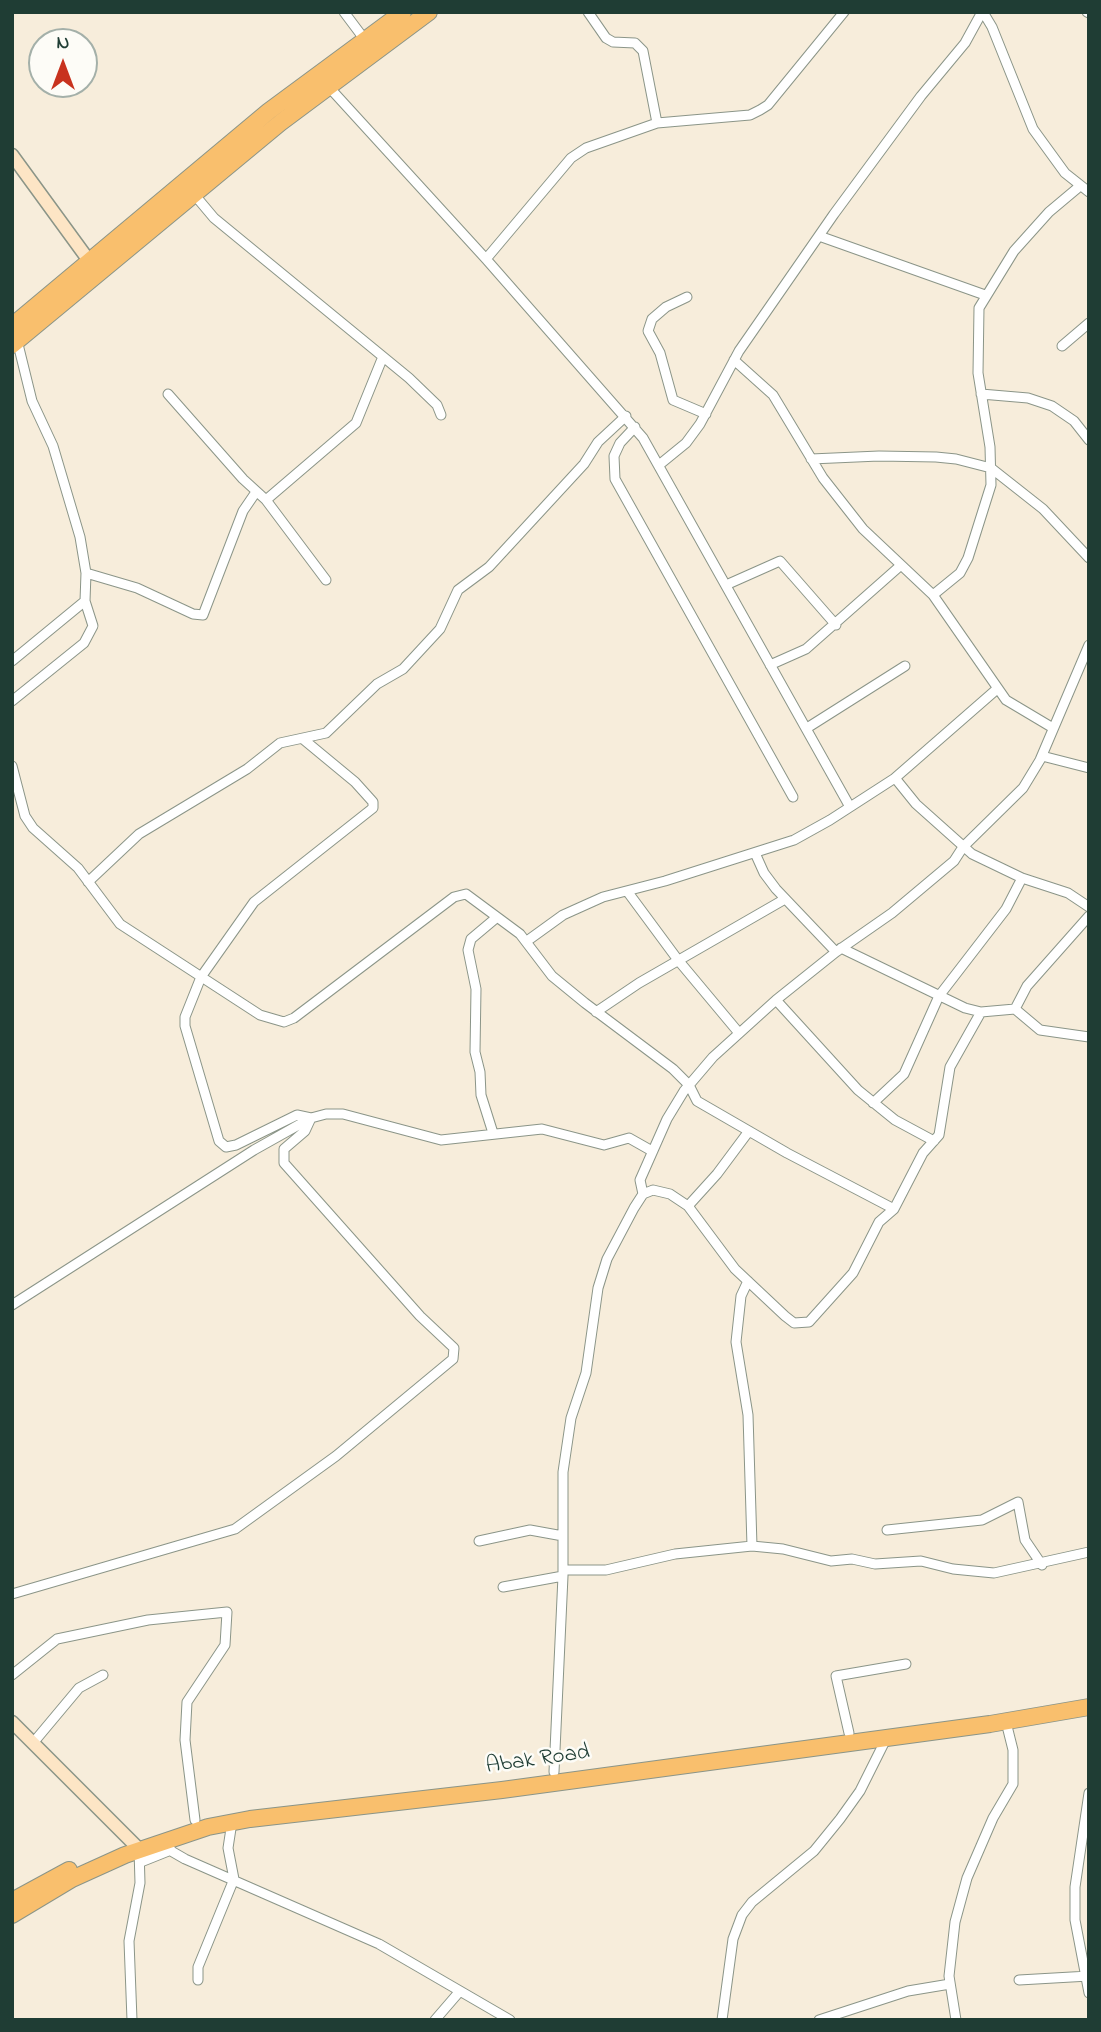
<!DOCTYPE html>
<style>
body{margin:0}
#map{position:relative;width:1101px;height:2032px;overflow:hidden;background:#f7eddb;font-family:"Indie Flower",sans-serif}
canvas{display:block}
.frame{position:absolute;inset:0;border:14px solid #1f3d34;pointer-events:none}
.north{position:absolute;left:28px;top:28px;width:70px;height:70px;box-sizing:border-box;background:#fdfcf7;border:2px solid #a4b0a9;border-radius:50%;rotate:0deg;font-size:19px;font-weight:700;line-height:28px;text-align:center;color:#1f3d34}
.north::after{content:'';display:block;margin:auto;width:24px;height:32px;background:#c8321e;clip-path:polygon(50% 0,100% 100%,50% 72%,0 100%)}
</style>
<div id="map">
<canvas width="1101" height="2032"></canvas>
<div class="frame"></div>
<div class="north">N</div>
</div>
<script>
const c = document.querySelector('canvas').getContext('2d');
c.lineJoin = 'round';
const toPath = rows => new Path2D(rows.map(r => 'M' + r).join(''));
function stroke(path, color, width, dash) { c.strokeStyle = color; c.lineWidth = width; c.lineCap = dash ? 'butt' : 'round'; c.setLineDash(dash || []); c.stroke(path); }
function drawText(font, color, halo, rows, align = 'center') {
  c.font = font + ' "Indie Flower",sans-serif'; c.lineWidth = 5; c.setLineDash([]); c.textBaseline = 'middle'; c.strokeStyle = halo; c.fillStyle = color; for (const [text, x, y, turn = 0] of rows) {
    c.save(); c.translate(x, y); c.rotate((+turn || 0) * Math.PI / 180); c.textAlign = isNaN(turn) ? turn : align; if (halo) c.strokeText(text, 0, 0); c.fillText(text, 0, 0); c.restore();
  }
}
const street = toPath([
 [344,12,365,40],
 [588,12,606,38,613,42,635,43,643,51,657,123],
 [983,12,992,27,1033,129,1065,173,1089,192],
 [1087,12,1089,13],
 [328,86,486,259,643,438,850,807],
 [193,193,214,218,409,378,437,405,441,415],
 [819,236,985,295],
 [486,259,571,158,586,148,657,123,750,115,760,110,768,105,844,12],
 [687,297,666,307,652,319,648,331,660,353,673,400,706,414],
 [1062,346,1089,323],
 [734,360,773,395,823,478,863,529,933,595,1006,700,1053,728],
 [168,394,243,479,266,500,326,580],
 [981,394,1028,398,1052,406,1074,421,1089,440],
 [635,427,620,443,614,456,615,479,793,797],
 [811,459,879,456,936,457,956,459,991,468,1043,509,1089,558],
 [659,465,686,443,700,424,739,351,834,214,921,96,965,43,982,12],
 [266,500,356,423,382,359],
 [86,573,137,588,193,614,203,615,243,511,256,492],
 [726,585,780,561,836,625],
 [933,595,960,573,968,558,991,485,990,447,978,373,979,308,1014,251,1049,212,1080,186],
 [12,661,85,601],
 [770,665,806,649,900,566],
 [12,701,84,643,93,626,85,601,86,573,80,537,53,446,32,401,17,340],
 [807,728,905,666],
 [1042,756,1089,768],
 [12,766,25,816,33,828,78,868,120,924,260,1015,284,1022,294,1018,454,897,466,894,520,934,552,976,585,1003,673,1069,689,1085,697,1101,787,1153,894,1209],
 [895,778,997,689],
 [755,853,764,873,776,889,836,952],
 [88,882,139,834,247,769,280,743,326,733,377,684,403,669,440,629,458,590,489,567,584,464,598,442,626,416],
 [627,891,678,960,739,1033],
 [527,941,563,915,603,897,665,881,794,840,830,820,895,778,916,804,972,854,1022,878,1068,893,1089,907],
 [841,948,965,1008,981,1012,1015,1009,1040,1030,1089,1037],
 [776,1000,858,1090,895,1120,934,1141],
 [1015,1009,1027,986,1089,916],
 [596,1012,639,983,785,899],
 [873,1103,904,1074,939,996,1006,909,1022,878],
 [493,1133,481,1095,480,1072,475,1052,476,989,468,950,471,939,496,918],
 [643,1194,640,1180,667,1119,684,1091,713,1057,776,1000,836,952,892,913,954,861,963,847,1023,788,1040,760,1089,645],
 [688,1206,717,1174,749,1131],
 [748,1281,741,1296,736,1342,748,1415,752,1546],
 [12,1305,254,1150,311,1118,326,1114,343,1114,441,1140,542,1129,604,1145,629,1138,652,1151],
 [887,1530,982,1520,1018,1502,1025,1540,1042,1565],
 [479,1541,530,1530,563,1536],
 [563,1570,606,1570,675,1554,752,1546,783,1549,831,1561,852,1559,875,1564,921,1561,953,1569,994,1573,1089,1552],
 [503,1587,563,1576],
 [12,1594,235,1529,336,1456,453,1359,454,1348,420,1316,284,1163,284,1149,305,1131,311,1118,297,1115,236,1145,226,1147,219,1141,185,1026,185,1017,201,977,254,902,373,808,373,802,355,782,303,739],
 [12,1675,57,1639,148,1620,227,1612,225,1645,187,1702,185,1740,195,1820],
 [849,1733,836,1676,906,1664],
 [33,1743,79,1688,103,1675],
 [554,1772,563,1576,563,1472,571,1418,586,1373,598,1288,607,1259,634,1208,643,1194,653,1190,670,1194,688,1206,735,1269,785,1316,794,1323,809,1322,853,1273,879,1222,894,1209,923,1153,939,1135,950,1067,981,1012],
 [1089,1793,1075,1887,1075,1920,1089,1993],
 [159,1844,185,1859,379,1944,510,2020],
 [141,1862,171,1850],
 [198,1980,198,1967,234,1879,228,1848,232,1822],
 [1019,1980,1089,1976],
 [132,2020,129,1941,140,1883,139,1849],
 [435,2020,460,1991],
 [722,2020,733,1939,742,1915,752,1902,814,1851,840,1819,860,1791,887,1737],
 [819,2020,908,1991,950,1984],
 [956,2020,949,1976,955,1922,967,1878,993,1818,1013,1784,1013,1750,1006,1722]
]);
const secondary = toPath([
 [12,155,90,262],
 [12,1722,139,1849]
]);
const highway = toPath([
 [12,326,269,111,403,12],
 [12,345,280,123,429,12],
 [12,1901,69,1870],
 [12,1915,72,1879,125,1855,208,1827,250,1819,502,1790,990,1724,1089,1707]
]);
stroke(street, '#8b9588', 11);
stroke(secondary, '#8b9588', 15);
stroke(highway, '#8b9588', 18);
stroke(street, '#fff', 9);
stroke(secondary, '#fde5c5', 12);
stroke(highway, '#f9bf6d', 16);
drawText('23px', '#1f3d34', '#fdfcf7', [
 ["Abak Road",538,1761,-8]
]);
</script>
